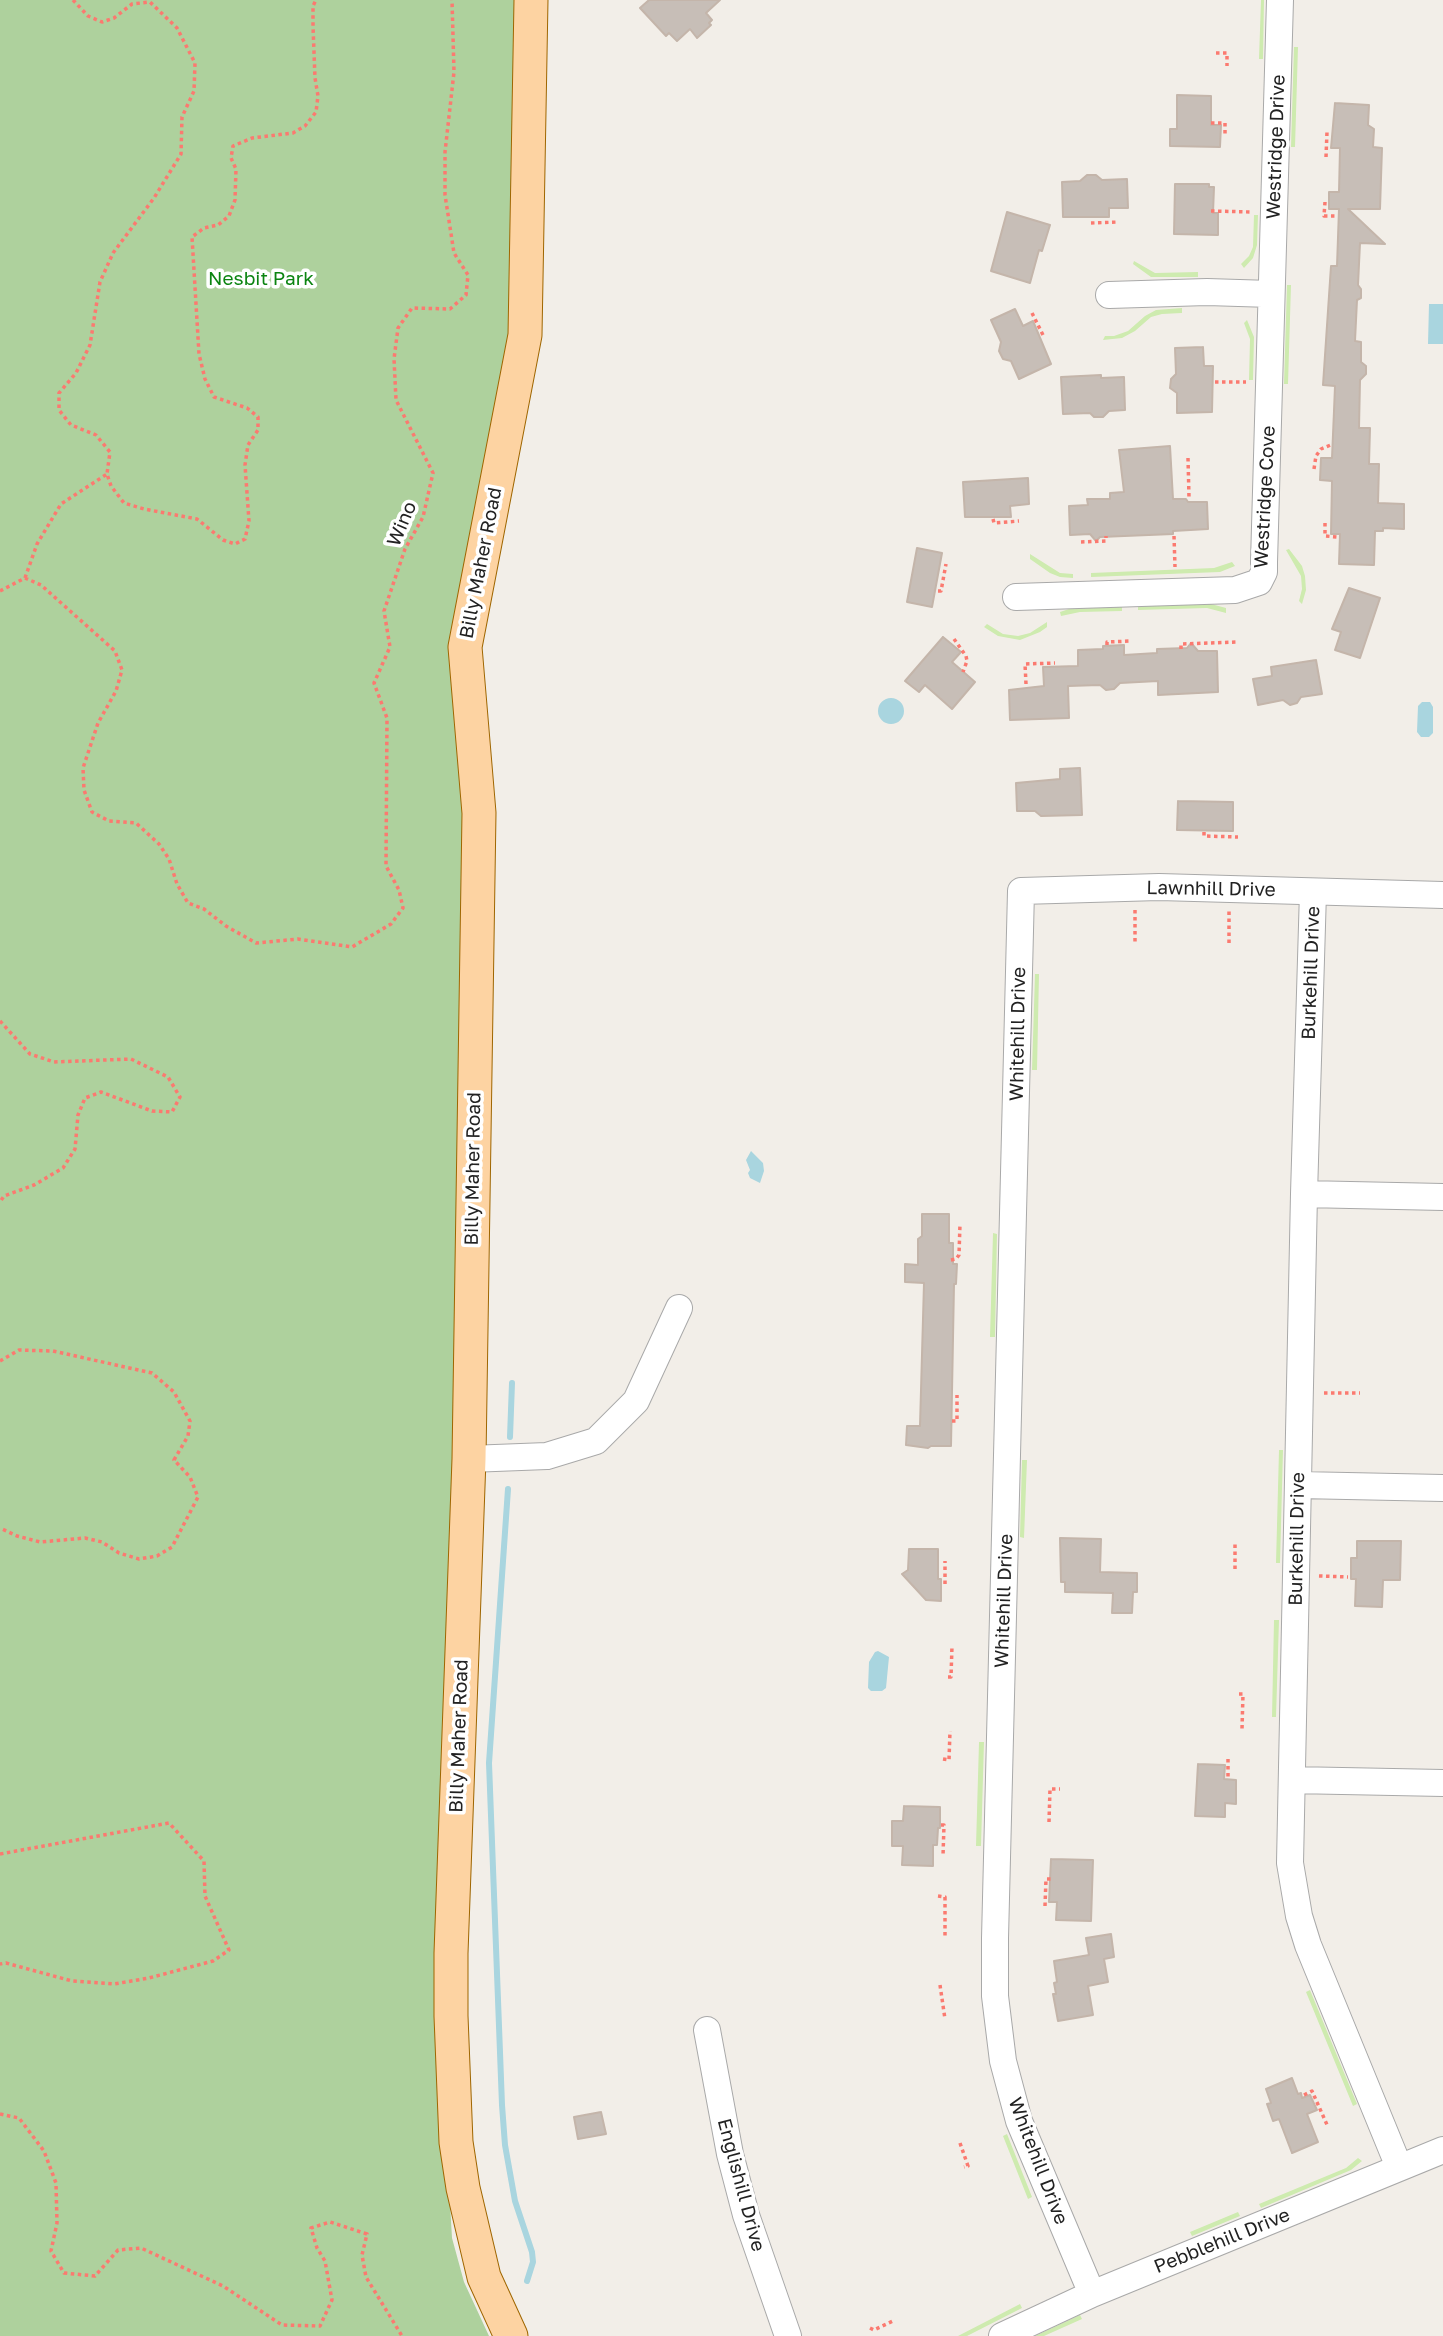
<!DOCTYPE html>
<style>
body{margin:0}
canvas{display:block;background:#f2eee8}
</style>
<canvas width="1443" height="2336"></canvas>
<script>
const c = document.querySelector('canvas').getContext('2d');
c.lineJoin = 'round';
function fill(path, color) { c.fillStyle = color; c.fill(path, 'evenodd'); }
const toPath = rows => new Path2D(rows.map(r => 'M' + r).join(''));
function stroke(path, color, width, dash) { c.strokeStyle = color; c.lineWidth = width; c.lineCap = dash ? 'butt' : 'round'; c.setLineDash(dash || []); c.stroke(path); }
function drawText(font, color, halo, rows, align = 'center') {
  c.font = font + ' "Golos Text",sans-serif'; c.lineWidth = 7; c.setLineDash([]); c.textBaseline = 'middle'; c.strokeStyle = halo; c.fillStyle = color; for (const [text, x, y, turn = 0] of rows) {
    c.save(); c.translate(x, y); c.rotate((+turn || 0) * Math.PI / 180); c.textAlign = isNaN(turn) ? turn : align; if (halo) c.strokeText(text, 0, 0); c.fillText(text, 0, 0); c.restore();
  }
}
fill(toPath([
 [1261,0,1264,0,1263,59,1259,59],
 [1294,47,1298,47,1295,147,1291,147],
 [1254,215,1258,215,1257,245,1253,258,1244,268,1241,264,1249,256,1253,247],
 [1134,261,1155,273,1198,272,1198,277,1151,277,1133,264],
 [1287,285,1291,285,1288,384,1284,384],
 [1182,308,1182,313,1162,314,1151,317,1135,331,1122,338,1103,340,1105,336,1114,336,1128,331,1145,316,1156,310],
 [1247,320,1254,337,1253,380,1249,380,1250,339,1244,323],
 [1289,549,1302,566,1305,576,1306,590,1302,604,1299,601,1302,589,1301,576,1286,550],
 [1030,554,1060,573,1073,574,1073,578,1060,577,1050,573,1030,559],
 [1232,562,1235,566,1220,572,1091,577,1091,573,1214,568],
 [1211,604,1226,608,1226,613,1207,608,1138,610,1138,606],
 [1122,607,1122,611,1080,612,1061,616,1060,612,1069,609],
 [1047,622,1047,627,1040,632,1020,640,998,636,984,627,987,624,1003,634,1018,636,1030,633],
 [1035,974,1039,974,1037,1070,1032,1070],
 [993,1233,997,1234,995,1337,990,1337],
 [1279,1450,1283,1450,1280,1563,1276,1563],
 [1022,1460,1027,1460,1024,1538,1020,1537],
 [1274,1620,1279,1620,1276,1717,1272,1717],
 [979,1742,984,1742,981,1846,976,1846],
 [1310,1990,1357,2104,1353,2106,1306,1992],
 [1007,2134,1032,2197,1028,2199,1003,2136],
 [1358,2158,1362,2161,1351,2170,1261,2208,1259,2204,1346,2168],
 [1238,2212,1240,2216,1192,2236,1190,2232],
 [1020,2304,1022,2308,967,2336,958,2336],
 [1080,2315,1082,2319,1044,2336,1035,2336]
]), '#ceebaf');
fill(toPath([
 [0,0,534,0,520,364,467,626,470,859,448,2168,452,2238,464,2282,489,2336,0,2336]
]), '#aed19d');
fill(toPath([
 [1429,304,1443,304,1443,344,1428,344],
 '878 711a13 13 0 1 1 26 0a13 13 0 1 1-26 0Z',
 [1422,702,1430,702,1433,707,1433,733,1429,737,1421,737,1417,732,1418,706],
 [751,1151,763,1163,764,1171,760,1183,750,1178,748,1173,750,1170,746,1160],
 [878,1651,889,1657,886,1688,882,1691,871,1691,868,1688,869,1662,875,1652]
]), '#a9d5df');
stroke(toPath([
 [510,1437,512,1383],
 [508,1489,489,1763,502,2105,505,2145,515,2201,532,2252,533,2262,527,2281]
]), '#a9d5df', 6);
const building = toPath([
 [649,0,720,0,706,13,712,20,709,23,711,25,697,38,690,29,677,41,669,33,666,36,640,8,649,0],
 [1177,95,1211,96,1211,125,1221,125,1220,147,1170,146,1170,129,1177,129,1177,95],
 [1335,103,1369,105,1368,125,1374,129,1373,147,1382,148,1380,209,1348,209,1385,244,1360,243,1358,285,1361,289,1361,298,1357,300,1355,341,1361,342,1361,362,1366,366,1366,374,1360,380,1359,428,1370,428,1369,464,1379,464,1378,503,1404,504,1404,529,1383,528,1383,531,1375,531,1374,565,1339,564,1340,534,1331,534,1332,481,1320,480,1321,458,1332,458,1334,411,1335,386,1323,385,1331,266,1337,266,1339,209,1329,209,1329,192,1339,192,1340,148,1331,148,1335,103],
 [1087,175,1096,175,1102,180,1127,179,1128,208,1109,208,1109,217,1063,217,1062,182,1080,181,1087,175],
 [1175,184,1209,184,1209,187,1214,187,1213,213,1218,213,1218,235,1174,234,1175,184],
 [1007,212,1050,225,1042,251,1039,250,1030,283,991,271,1007,212],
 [1015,309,1023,326,1033,321,1051,364,1019,379,1011,361,1003,359,999,351,1001,342,991,320,1015,309],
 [1203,347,1204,366,1213,366,1212,412,1177,413,1177,393,1170,388,1171,379,1176,374,1175,348,1203,347],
 [1101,375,1101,378,1124,377,1125,410,1109,411,1103,417,1094,417,1090,413,1063,414,1061,377,1101,375],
 [1170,446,1173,499,1186,499,1188,502,1207,502,1208,529,1173,531,1173,534,1100,537,1096,541,1090,534,1070,535,1069,506,1088,505,1087,499,1110,499,1110,493,1124,492,1119,450,1170,446],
 [1028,478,1029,504,1010,506,1011,517,965,517,963,482,1028,478],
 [917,548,942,553,932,607,907,602,917,548],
 [1349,588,1380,598,1360,658,1335,650,1341,632,1332,629,1349,588],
 [943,637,961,652,952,662,975,682,952,709,925,685,919,692,905,681,943,637],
 [1191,643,1198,651,1217,651,1218,692,1158,695,1158,681,1120,683,1114,689,1106,690,1100,685,1068,686,1069,718,1010,720,1009,690,1044,686,1043,667,1078,666,1078,650,1103,649,1103,646,1124,645,1124,655,1157,653,1157,649,1187,648,1191,643],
 [1316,660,1322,694,1301,697,1297,703,1290,705,1283,700,1258,705,1253,679,1272,676,1271,667,1316,660],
 [1080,768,1082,815,1041,816,1035,811,1017,811,1016,783,1060,779,1060,769,1080,768],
 [1178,801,1233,802,1233,831,1177,830,1178,801],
 [922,1214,949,1214,949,1243,953,1243,953,1264,957,1264,956,1284,954,1284,951,1446,931,1446,928,1448,906,1445,907,1426,920,1426,924,1283,905,1282,905,1264,918,1265,918,1239,922,1236,922,1214],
 [1060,1538,1101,1539,1100,1572,1137,1573,1137,1592,1133,1592,1132,1613,1112,1613,1113,1593,1065,1592,1065,1582,1061,1582,1060,1538],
 [1357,1541,1401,1541,1400,1580,1383,1580,1382,1607,1355,1606,1356,1579,1351,1579,1351,1558,1357,1558,1357,1541],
 [909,1549,938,1549,938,1579,941,1579,941,1601,926,1600,902,1574,908,1570,909,1549],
 [1198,1764,1225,1765,1224,1779,1236,1780,1236,1804,1225,1803,1225,1817,1195,1816,1198,1764],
 [904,1806,940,1807,940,1828,938,1828,937,1845,933,1845,933,1866,902,1865,903,1846,892,1846,892,1821,903,1821,904,1806],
 [1051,1859,1093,1860,1091,1921,1056,1920,1057,1902,1049,1902,1051,1859],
 [1111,1934,1114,1957,1104,1959,1108,1982,1088,1986,1093,2015,1058,2021,1053,1994,1056,1994,1054,1983,1057,1982,1054,1961,1089,1955,1086,1938,1111,1934],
 [1292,2078,1298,2094,1301,2093,1302,2098,1310,2095,1317,2110,1307,2114,1318,2142,1292,2153,1279,2119,1273,2121,1267,2104,1271,2103,1266,2089,1292,2078],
 [601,2112,606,2134,578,2139,574,2117,601,2112]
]);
fill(building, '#c7beb7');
stroke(building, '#c4b5aa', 2);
const minor = toPath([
 [1109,295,1207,292,1271,294],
 [1016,597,1235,590,1259,582,1264,572,1264,562,1280,0],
 [1313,892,1304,1194,1290,1863,1299,1916,1308,1945,1399,2167],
 [1304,1194,1443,1197],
 [469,1459,547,1456,596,1441,636,1401,679,1308],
 [1299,1485,1443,1488],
 [1292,1780,1443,1783],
 [707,2030,730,2154,746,2215,788,2336],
 [1092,2294,1019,2121,1003,2061,995,1996,995,1938,1021,891,1159,887,1443,895],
 [1002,2336,1092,2294,1443,2150]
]);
const major = toPath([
 [511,2336,484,2277,463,2188,456,2142,451,2016,451,1953,469,1459,479,813,465,647,525,335,531,0]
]);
stroke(minor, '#a9a9a9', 28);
stroke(major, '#9f6600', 35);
stroke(toPath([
 [73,0,88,16,102,22,114,18,132,4,150,2,177,28,195,63,194,91,182,117,181,154,154,198,113,253,100,282,90,345,76,373,59,393,59,410,71,425,96,435,110,452,107,474,111,486,124,503,144,509,197,519,223,540,235,544,245,539,249,521,245,465,248,445,258,430,258,417,247,408,214,397,205,379,199,354,192,237,204,228,218,225,229,216,235,200,236,169,231,158,233,146,252,138,293,133,305,126,316,112,318,96,315,78,313,26,313,6,316,0],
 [1216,53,1227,53,1227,66],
 [1211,123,1225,123,1225,137],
 [1326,157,1327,132,1329,132],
 [1325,202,1324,216,1336,216],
 [1211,211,1251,212],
 [1091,223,1119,222],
 [1032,313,1043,335,1041,336],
 [1215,382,1246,382],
 [1188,458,1189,497],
 [1314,469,1316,456,1321,449,1333,444],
 [993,519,994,523,1019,521],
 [1325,523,1325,536,1337,537],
 [1174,536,1175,567],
 [1081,542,1106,541,1106,536],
 [25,578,37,544,61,504,107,474],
 [0,591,25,578,41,585,115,651,122,670,116,691,98,723,83,768,84,790,92,812,109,821,136,823,159,844,169,859,177,884,188,903,204,909,226,926,256,943,298,939,352,947,391,924,403,908,399,890,386,866,387,718,374,683,390,647,384,611,405,549,423,517,433,473,396,400,394,359,398,328,412,308,450,309,466,295,468,275,454,253,445,195,445,152,454,72,452,0],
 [938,591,941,591,946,564],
 [954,639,966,656,967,661,963,672],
 [1107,645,1107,642,1131,641],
 [1181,649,1181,644,1236,642],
 [1026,684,1025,664,1055,663],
 [1204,832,1204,836,1238,837],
 [1135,910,1135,943],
 [1229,943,1229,910],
 [0,1021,30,1054,54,1062,131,1059,168,1077,180,1097,172,1112,152,1111,101,1092,85,1098,78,1115,75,1149,63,1168,34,1185,4,1196,0,1202],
 [951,1260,956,1259,959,1255,960,1224],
 [0,1361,19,1350,53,1351,152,1373,174,1392,190,1421,188,1436,174,1460,190,1477,198,1497,172,1547,157,1556,139,1559,119,1553,102,1542,85,1538,40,1542,17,1536,0,1528],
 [1324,1393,1360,1393],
 [952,1421,957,1421,957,1395],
 [1235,1569,1235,1543],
 [1319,1576,1348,1577],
 [945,1584,945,1561],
 [948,1677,951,1677,952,1646],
 [1239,1694,1243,1694,1242,1729],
 [943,1759,949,1760,950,1731],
 [1228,1759,1228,1777],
 [1049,1822,1050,1789,1060,1789],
 [941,1825,944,1825,943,1856],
 [0,1854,169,1823,204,1861,205,1896,229,1950,213,1961,149,1978,114,1984,72,1981,6,1963,0,1964],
 [938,1896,945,1897,945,1937],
 [1045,1906,1046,1879,1053,1879],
 [940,1985,945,2019],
 [1304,2095,1312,2091,1328,2127],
 [0,2114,19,2118,44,2151,56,2183,57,2223,51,2251,64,2273,95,2276,118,2250,141,2248,223,2286,282,2325,320,2326,332,2300,325,2261,317,2248,311,2228,330,2222,367,2234,362,2255,366,2277,402,2336],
 [960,2143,968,2166,964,2167],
 [870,2328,874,2330,895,2320]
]), '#fb7a70', 3.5, [3.5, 3.5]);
stroke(minor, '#fff', 26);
stroke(major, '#fdd3a2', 33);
drawText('19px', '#222', '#fff', [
 ["Westridge Drive",1276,147,-88],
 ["Westridge Cove",1265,497,-87],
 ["Wino",402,524,-67],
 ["Billy Maher Road",481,563,-79],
 ["Lawnhill Drive",1211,889,1],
 ["Burkehill Drive",1311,973,-88],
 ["Whitehill Drive",1018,1034,-89],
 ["Billy Maher Road",473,1169,-89],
 ["Burkehill Drive",1297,1539,-89],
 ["Whitehill Drive",1004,1601,-88],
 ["Billy Maher Road",459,1736,-88],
 ["Whitehill Drive",1038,2161,69],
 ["Englishill Drive",741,2185,75],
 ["Pebblehill Drive",1222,2241,-22]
]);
drawText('19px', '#0b8411', '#fff', [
 ["Nesbit Park",261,279]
]);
</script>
